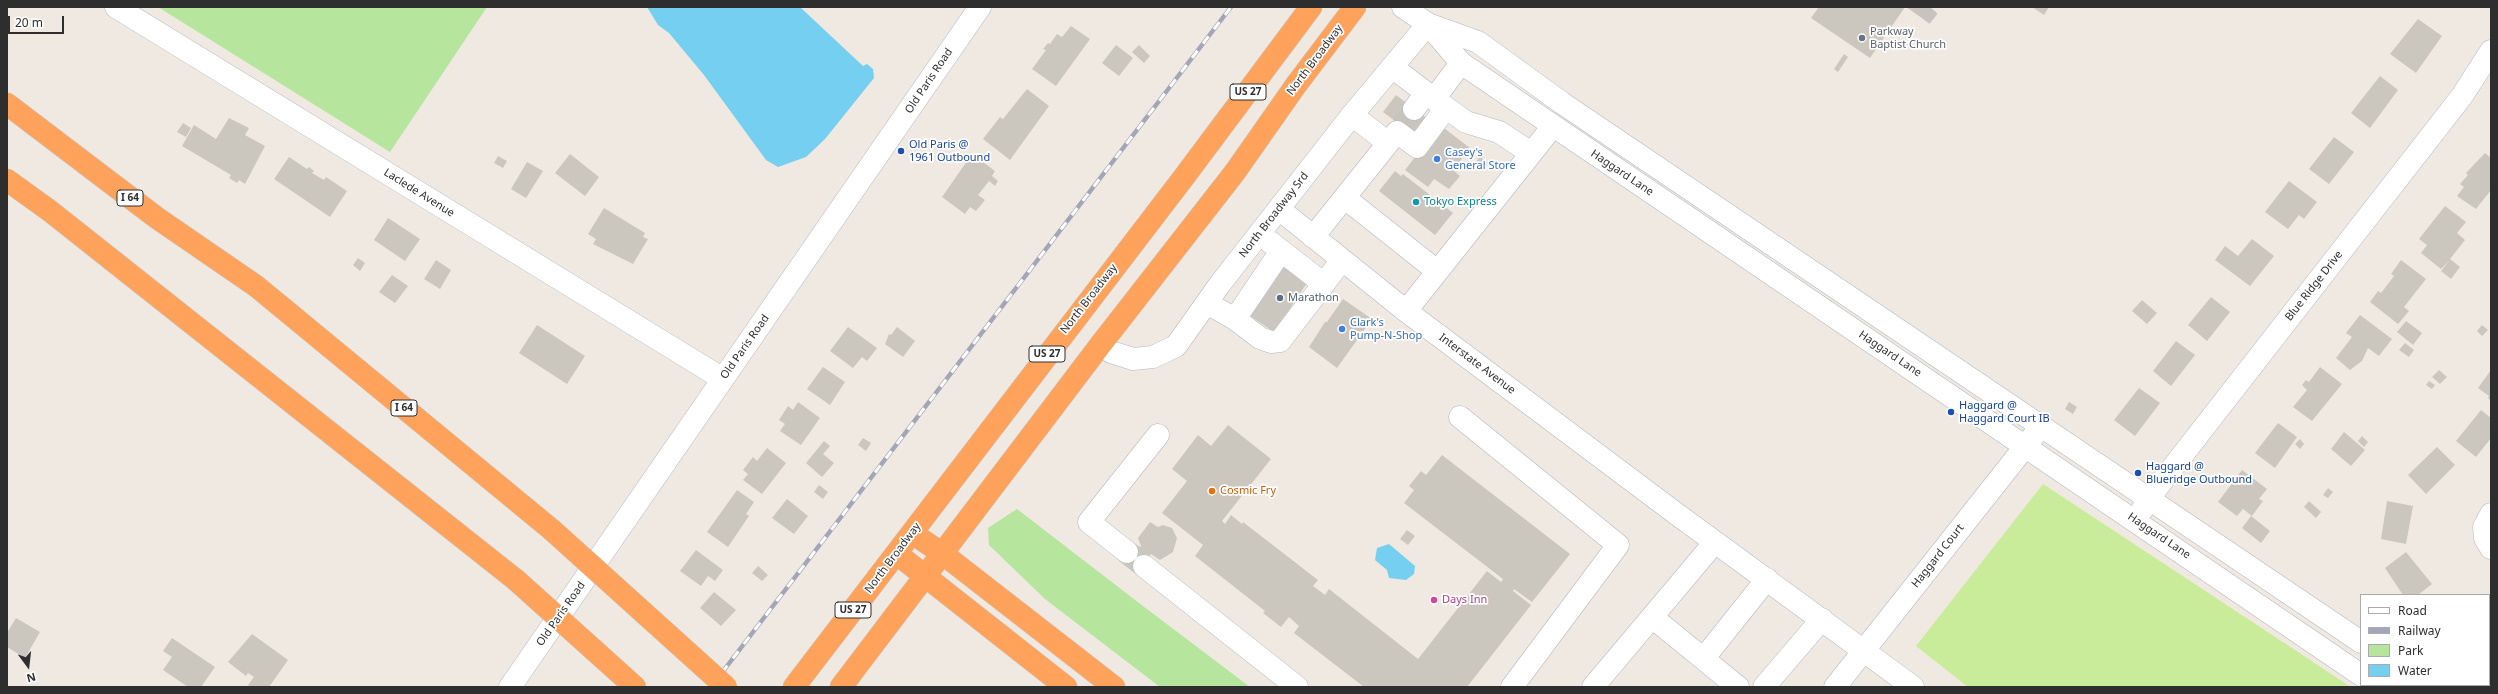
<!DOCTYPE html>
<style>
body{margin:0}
#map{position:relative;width:2498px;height:694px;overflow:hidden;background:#efe9e1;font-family:"Noto Sans",sans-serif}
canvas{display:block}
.frame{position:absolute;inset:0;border:8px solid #2e2e2e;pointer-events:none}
.legend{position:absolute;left:2360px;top:594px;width:130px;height:92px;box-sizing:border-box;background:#fff;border:1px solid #ababab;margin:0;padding:5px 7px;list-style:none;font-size:12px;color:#2e2e2e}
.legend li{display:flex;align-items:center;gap:8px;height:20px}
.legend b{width:20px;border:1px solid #ababab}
.north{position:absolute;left:8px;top:646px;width:40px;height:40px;-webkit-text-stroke:3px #fff;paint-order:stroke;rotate:165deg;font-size:11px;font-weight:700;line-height:16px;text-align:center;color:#2e2e2e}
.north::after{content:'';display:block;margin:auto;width:14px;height:18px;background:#2e2e2e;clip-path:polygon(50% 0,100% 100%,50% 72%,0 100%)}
.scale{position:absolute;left:8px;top:16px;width:56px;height:18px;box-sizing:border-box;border:2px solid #2e2e2e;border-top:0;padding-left:5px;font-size:12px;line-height:14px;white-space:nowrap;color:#2e2e2e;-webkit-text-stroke:3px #fff;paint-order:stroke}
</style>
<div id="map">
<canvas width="2498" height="694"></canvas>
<div class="frame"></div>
<ul class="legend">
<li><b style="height:5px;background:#fff"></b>Road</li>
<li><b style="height:5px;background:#a3a6b8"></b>Railway</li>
<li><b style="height:11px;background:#b6e59e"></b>Park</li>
<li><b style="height:11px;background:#75cff0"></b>Water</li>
</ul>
<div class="north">N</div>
<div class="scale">20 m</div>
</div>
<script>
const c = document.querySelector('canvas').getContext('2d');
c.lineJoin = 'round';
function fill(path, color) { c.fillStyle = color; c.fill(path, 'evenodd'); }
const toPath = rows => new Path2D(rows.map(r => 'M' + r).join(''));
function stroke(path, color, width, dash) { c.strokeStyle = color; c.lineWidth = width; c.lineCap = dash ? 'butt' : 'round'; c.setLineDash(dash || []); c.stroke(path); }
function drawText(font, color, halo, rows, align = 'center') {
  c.font = font + ' "Noto Sans",sans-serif'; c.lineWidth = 3.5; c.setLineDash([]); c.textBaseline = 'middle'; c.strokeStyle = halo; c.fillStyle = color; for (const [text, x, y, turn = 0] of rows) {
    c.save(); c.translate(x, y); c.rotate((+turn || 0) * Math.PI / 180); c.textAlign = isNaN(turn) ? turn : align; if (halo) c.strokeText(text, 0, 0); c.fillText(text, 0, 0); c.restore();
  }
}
fill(toPath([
 [158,7,487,7,390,152],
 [1017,509,1139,603,1250,687,1160,687,1045,599,989,545,988,528]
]), '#b6e59e');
fill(toPath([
 [2043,484,2348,685,2348,687,1968,687,1916,646]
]), '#c9ec9a');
fill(toPath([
 [647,7,800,7,863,66,867,64,873,69,874,78,825,139,806,157,778,167,766,160,704,75,669,33,658,25],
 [1389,544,1415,566,1414,574,1406,580,1389,578,1387,570,1375,560,1377,548]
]), '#75cff0');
fill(toPath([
 [1819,7,1905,7,1870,58,1811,18],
 [1906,7,1930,7,1936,12,1929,23],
 [2032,7,2049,7,2044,15],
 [2418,19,2442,36,2416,73,2390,54],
 [1071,26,1090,39,1056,86,1032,69,1046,50,1043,49,1048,43,1050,44,1057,34,1062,37],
 [1116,45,1133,58,1119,76,1102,63],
 [1139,45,1150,56,1144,63,1132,52],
 [1844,54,1848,57,1838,72,1834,69],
 [2380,76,2398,90,2370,128,2351,113],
 [1027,89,1049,106,1010,160,983,139,1000,117,1003,119],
 [1396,95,1432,122,1419,139,1383,112],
 [229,118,249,128,245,135,265,146,245,184,239,180,237,183,229,178,231,175,182,146,194,125,216,139],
 [183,123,191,128,186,137,177,132],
 [1440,125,1470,148,1453,170,1460,176,1449,189,1434,179,1428,187,1405,170],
 [2334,137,2354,152,2329,184,2309,169],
 [2485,153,2491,158,2491,190,2476,209,2457,196,2464,187,2460,184,2468,175,2466,173],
 [570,154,599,177,585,196,555,173],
 [972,154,995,171,992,176,998,181,995,186,989,181,978,195,985,200,976,211,970,207,965,214,942,197],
 [498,156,507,161,503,168,494,163],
 [289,157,307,169,309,167,314,171,312,173,324,180,326,177,347,191,330,217,274,179],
 [1480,157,1488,163,1484,169,1475,163],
 [527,162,543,171,526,198,511,189],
 [1395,171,1401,176,1403,174,1453,213,1435,235,1379,191],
 [2289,181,2317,202,2304,219,2299,215,2288,229,2265,212],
 [2445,206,2466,222,2457,233,2465,240,2450,259,2460,267,2451,279,2441,271,2449,261,2441,269,2421,253,2427,245,2419,239],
 [604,208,645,233,643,237,648,239,633,264,593,244,596,239,588,234],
 [388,218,420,239,405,261,374,240],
 [2252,239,2274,256,2250,286,2215,260,2225,246,2238,256],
 [358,258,365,263,360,271,353,265],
 [436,260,451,270,440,289,424,279],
 [2401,260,2426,279,2404,307,2409,311,2398,324,2370,302,2378,291,2381,293,2394,276,2391,274],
 [1286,264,1309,280,1274,332,1250,316],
 [392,275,408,286,395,303,379,292],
 [2211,297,2230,312,2207,341,2188,325],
 [1343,299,1372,319,1337,368,1309,347,1325,322,1327,322],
 [2142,300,2157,313,2147,324,2132,311],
 [2360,315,2392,339,2379,356,2368,348,2362,361,2350,370,2336,358,2352,337,2346,333],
 [2406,321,2422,333,2413,345,2397,332],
 [537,325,585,356,567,384,519,353],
 [2482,325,2488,330,2482,336,2477,331],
 [848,327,877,348,867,361,862,357,853,368,830,351],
 [897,327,915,341,903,357,885,344,889,334,891,335],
 [2176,341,2195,355,2171,386,2153,371],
 [2405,343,2414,350,2409,357,2399,350],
 [823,367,845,382,830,405,807,389],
 [2320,367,2342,384,2312,421,2293,407,2307,390,2302,385,2306,380,2309,382],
 [2439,370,2447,377,2440,384,2432,377],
 [2491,370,2491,401,2488,398,2489,396,2478,388],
 [2429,381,2435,385,2432,389,2426,385],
 [2139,388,2160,403,2135,436,2114,420],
 [798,402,820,418,801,445,780,431,785,424,779,420,788,406,793,410],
 [2069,402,2077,407,2073,414,2065,409],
 [2481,410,2491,418,2491,438,2476,457,2456,441],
 [2278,423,2297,437,2275,468,2255,453],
 [1228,425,1271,459,1222,521,1225,524,1231,515,1242,524,1243,522,1318,580,1313,586,1325,595,1329,589,1418,659,1487,571,1501,582,1503,579,1404,503,1414,490,1409,486,1421,471,1426,475,1442,455,1570,554,1532,602,1514,589,1513,591,1531,605,1467,687,1364,687,1294,633,1299,626,1289,617,1281,627,1263,613,1265,611,1195,556,1203,545,1162,513,1187,481,1172,469,1198,435,1211,446],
 [2344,432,2365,450,2351,466,2331,449],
 [2362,436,2368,442,2364,447,2358,441],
 [863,438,871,443,866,451,858,445],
 [2300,439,2304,444,2300,449,2295,444],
 [824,441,830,446,823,454,834,463,822,477,806,463],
 [2437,447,2455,465,2426,494,2408,475],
 [767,448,786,463,762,494,743,480,748,474,743,470,753,457,757,461],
 [2242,470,2267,489,2259,499,2263,501,2252,516,2243,509,2237,516,2218,502],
 [819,485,828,492,823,499,814,492],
 [2328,488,2333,492,2328,498,2323,495],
 [737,490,754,502,746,514,749,516,728,547,707,532],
 [787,499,808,516,794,534,772,518],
 [2309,501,2321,512,2316,518,2304,507],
 [2387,501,2413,506,2406,544,2381,539],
 [2251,516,2270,531,2261,543,2242,528],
 [1150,522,1158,527,1163,525,1172,528,1177,538,1173,552,1160,560,1151,554,1149,556,1151,557,1137,575,1119,561,1134,543,1140,547,1141,546,1138,538],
 [1407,530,1415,536,1408,545,1400,539],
 [696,550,723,570,715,581,708,576,701,586,680,571],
 [2406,552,2432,584,2418,595,2403,595,2385,568],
 [758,566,768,575,762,581,752,573],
 [714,592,736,610,721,626,700,608],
 [16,618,40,632,25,658,7,647,7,633],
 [252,634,288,660,269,687,251,687,248,685,254,677,248,673,246,676,228,662],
 [172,638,215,667,201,687,188,687,163,670,172,657,163,651]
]), '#cbc7bf');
stroke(toPath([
 [1921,17,1929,7],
 [1402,126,1414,109]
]), '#c8c4bd', 22, [22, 11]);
const minor = toPath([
 [116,7,723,379],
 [1403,7,1428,24,1461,63,2361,675],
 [1428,24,1478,42,1562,103,2361,642],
 [1392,67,1434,99,1461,63],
 [1434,99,1466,122,1499,132,1531,153],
 [1414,109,1426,93],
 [1352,115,1388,143],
 [1345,198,1437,271],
 [1279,209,1406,311,1678,515,1913,687],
 [1313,237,1397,132,1417,147,1446,108],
 [1270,242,1324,284],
 [1207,303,1235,319,1260,338,1271,342,1280,341,1342,260],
 [1406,311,1553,126],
 [1235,319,1281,251],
 [1101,344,1111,352,1133,359,1153,357,1176,346,1220,284,1352,115,1428,24],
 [1460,417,1618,545,1512,687],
 [2142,510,2149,498,2462,96,2491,51],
 [2491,514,2484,527,2485,538,2491,548],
 [1127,552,1089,522,1158,435],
 [1144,566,1297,687],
 [1652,617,1738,687],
 [1704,658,1767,579],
 [2376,685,2379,687],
 [2425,685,2428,687],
 [510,687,980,7],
 [1593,687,1715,542],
 [1764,687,1822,619],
 [1835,687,2035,434]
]);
const highway = toPath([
 [7,104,157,218,256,286,552,530],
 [7,180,50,211,516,580],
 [912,533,943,554,1114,687],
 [897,554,1066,687],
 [794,687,1184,177,1311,7],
 [841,687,1101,344,1235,172,1296,85,1355,7]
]);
stroke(minor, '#b4b7c1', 23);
stroke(highway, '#c9c9c9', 23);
stroke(minor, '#fff', 22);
stroke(highway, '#ffa35c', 22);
const rail = toPath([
 [711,687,1231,7]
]);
stroke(rail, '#a3a6b8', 4.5);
stroke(rail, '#fff', 3, [9]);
const highwayBridge = toPath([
 [552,530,726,687],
 [516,580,635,687]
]);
stroke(highwayBridge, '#c9c9c9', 23, []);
stroke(highwayBridge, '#ffa35c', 22);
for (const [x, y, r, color] of [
 [1862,38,4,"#6b7280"],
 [901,151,4,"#1a4fb4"],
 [1437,159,4,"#3f7fe0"],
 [1416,202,4,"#0f9aa8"],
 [1280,298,4,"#5c6f8a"],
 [1342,329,4,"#3f7fe0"],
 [1951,412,4,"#1a4fb4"],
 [2138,473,4,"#1a4fb4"],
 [1212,491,4,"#e8710a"],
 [1434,600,4,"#d1479c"]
]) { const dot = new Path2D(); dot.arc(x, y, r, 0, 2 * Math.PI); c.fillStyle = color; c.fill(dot); stroke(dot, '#fff', 1.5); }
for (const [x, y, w] of [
 [1248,92,36],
 [130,198,26],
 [1047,354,36],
 [404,408,26],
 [853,610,36]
]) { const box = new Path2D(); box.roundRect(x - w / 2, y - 8, w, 16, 3); c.fillStyle = '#fff'; c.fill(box); stroke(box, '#2e2e2e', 1); }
drawText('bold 10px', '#2e2e2e', null, [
 ["US 27",1248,92],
 ["I 64",130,198],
 ["US 27",1047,354],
 ["I 64",404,408],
 ["US 27",853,610]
]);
drawText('11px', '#5b616d', '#fff', [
 ["Parkway",1870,32],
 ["Baptist Church",1870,45]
], 'left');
drawText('11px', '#2e2e2e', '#fff', [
 ["North Broadway",1315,60,-53],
 ["Old Paris Road",929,81,-56],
 ["Haggard Lane",1622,173,34],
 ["Laclede Avenue",419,193,32],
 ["North Broadway Srd",1274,215,-52],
 ["Blue Ridge Drive",2314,286,-52],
 ["North Broadway",1089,299,-52],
 ["Old Paris Road",745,347,-55],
 ["Haggard Lane",1890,354,34],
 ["Interstate Avenue",1477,364,37],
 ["Haggard Lane",2159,536,34],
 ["Haggard Court",1938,556,-52],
 ["North Broadway",893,558,-53],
 ["Old Paris Road",561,614,-55]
]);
drawText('11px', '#164399', '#fff', [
 ["Old Paris @",909,145],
 ["1961 Outbound",909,158],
 ["Haggard @",1959,406],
 ["Haggard Court IB",1959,419],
 ["Haggard @",2146,467],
 ["Blueridge Outbound",2146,480]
], 'left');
drawText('11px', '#366cbe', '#fff', [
 ["Casey's",1445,153],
 ["General Store",1445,166],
 ["Clark's",1350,323],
 ["Pump-N-Shop",1350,336]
], 'left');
drawText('11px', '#0d838f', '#fff', [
 ["Tokyo Express",1424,202]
], 'left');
drawText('11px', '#4e5e75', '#fff', [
 ["Marathon",1288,298]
], 'left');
drawText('11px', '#c56008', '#fff', [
 ["Cosmic Fry",1220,491]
], 'left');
drawText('11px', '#b23c85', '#fff', [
 ["Days Inn",1442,600]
], 'left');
</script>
